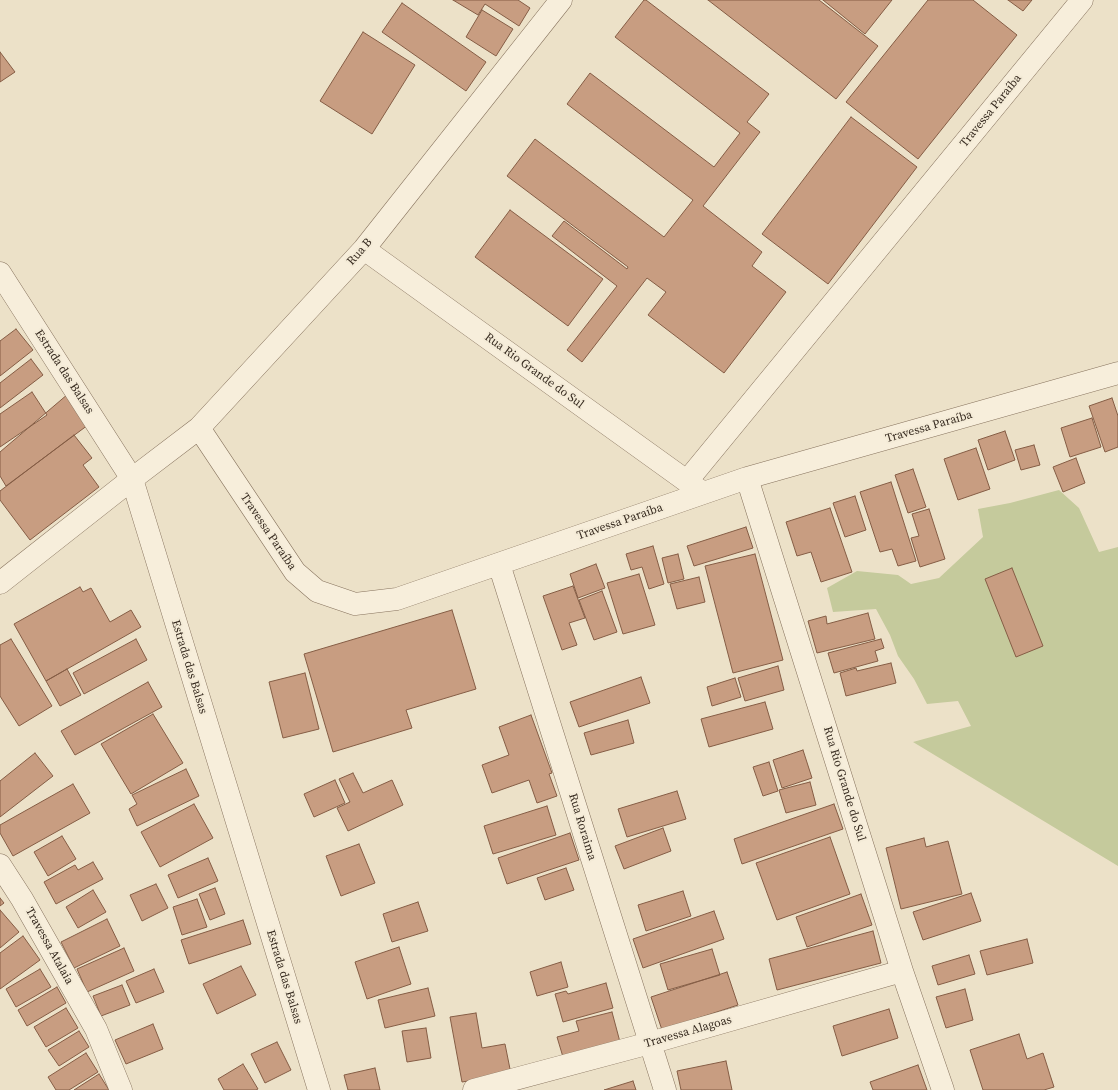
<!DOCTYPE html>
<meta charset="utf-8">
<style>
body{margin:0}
canvas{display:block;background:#ece1c8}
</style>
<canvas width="1118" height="1090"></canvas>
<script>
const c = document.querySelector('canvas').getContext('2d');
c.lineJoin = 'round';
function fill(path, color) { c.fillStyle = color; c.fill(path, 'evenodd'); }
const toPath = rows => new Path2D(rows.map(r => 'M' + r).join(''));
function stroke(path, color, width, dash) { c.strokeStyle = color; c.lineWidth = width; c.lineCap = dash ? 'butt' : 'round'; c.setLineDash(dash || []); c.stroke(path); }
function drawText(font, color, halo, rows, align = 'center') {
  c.font = font + ' "Source Serif 4",serif'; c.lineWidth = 4; c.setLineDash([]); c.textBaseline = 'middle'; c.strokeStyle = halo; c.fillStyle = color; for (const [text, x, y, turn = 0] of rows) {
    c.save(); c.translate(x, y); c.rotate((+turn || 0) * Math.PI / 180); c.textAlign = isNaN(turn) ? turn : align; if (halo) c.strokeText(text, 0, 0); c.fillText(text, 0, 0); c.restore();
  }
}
fill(toPath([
 [1059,490,1079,508,1099,552,1118,547,1118,866,913,742,971,726,958,701,927,704,914,679,898,656,890,635,876,609,833,612,827,588,857,571,898,575,911,584,939,578,983,537,978,509,1010,503]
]), '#c5ca9c');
const building = toPath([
 [453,0,518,0,530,8,519,26,485,4,478,15,453,0],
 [644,0,646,0,769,94,747,122,760,132,703,206,762,252,752,266,786,292,724,373,648,315,666,292,647,278,582,362,567,350,617,286,552,236,564,221,627,269,628,267,507,176,535,139,664,237,693,200,567,104,590,73,714,167,740,133,615,37,644,0],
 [708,0,819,0,878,46,836,99,708,0],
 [823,0,892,0,865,34,823,0],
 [928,0,973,0,1017,35,918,159,846,102,928,0],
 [1008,0,1032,0,1023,11,1008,0],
 [402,3,486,62,466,91,382,32,402,3],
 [482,10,513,29,496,56,466,37,482,10],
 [363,32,415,65,372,134,320,101,363,32],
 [0,52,15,72,0,82,0,52],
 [851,117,917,167,828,284,762,234,851,117],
 [510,210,603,279,568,326,475,257,510,210],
 [16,329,33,350,0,376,0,341,16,329],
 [31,359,43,375,0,408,0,383,31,359],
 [32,392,47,415,0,447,0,414,32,392],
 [68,394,88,425,6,486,0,476,0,452,68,394],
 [1112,398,1118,416,1118,447,1105,452,1089,406,1112,398],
 [1092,418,1101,447,1070,457,1061,428,1092,418],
 [1005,431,1015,460,988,470,978,440,1005,431],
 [74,435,92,458,83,465,99,487,30,540,0,500,0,491,74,435],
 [1034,445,1040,465,1021,470,1015,450,1034,445],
 [976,448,990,489,958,500,944,459,976,448],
 [1076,458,1085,483,1063,492,1053,467,1076,458],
 [913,469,926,507,908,513,895,475,913,469],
 [891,482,916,561,898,566,892,549,880,552,860,492,891,482],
 [855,496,866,530,845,537,833,503,855,496],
 [830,508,852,572,821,582,811,552,797,556,786,522,830,508],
 [929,509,945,559,920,567,911,538,919,536,912,514,929,509],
 [746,527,753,548,694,566,687,546,746,527],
 [653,546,664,584,649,589,642,567,631,570,626,554,653,546],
 [678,554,684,579,668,583,662,558,678,554],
 [755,554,783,660,733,673,705,566,755,554],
 [596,564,605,588,578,598,570,574,596,564],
 [1012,568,1043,646,1016,657,985,579,1012,568],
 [639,574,655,625,623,634,607,583,639,574],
 [699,577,705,602,677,609,670,584,699,577],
 [573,586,585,618,569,623,577,645,562,650,543,596,573,586],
 [80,587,83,592,91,588,110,622,131,610,141,627,46,681,14,624,80,587],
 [602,591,617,632,594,640,579,600,602,591],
 [452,610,476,689,406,710,412,728,333,752,304,654,452,610],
 [868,613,875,639,817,653,808,621,826,616,827,624,868,613],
 [11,639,52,706,19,726,0,696,0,645,11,639],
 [136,639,147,660,84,694,73,673,136,639],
 [881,639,884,648,875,651,878,661,834,673,828,653,881,639],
 [891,663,896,683,846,696,840,673,856,668,857,671,891,663],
 [778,666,784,690,745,701,738,678,778,666],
 [67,669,81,695,60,706,46,681,67,669],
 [305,673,319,729,283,738,269,682,305,673],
 [641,677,650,703,579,727,570,702,641,677],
 [735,678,741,697,712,706,707,687,735,678],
 [148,682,162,707,75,755,61,731,148,682],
 [765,702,773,729,709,747,701,719,765,702],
 [153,714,183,763,131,794,101,744,153,714],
 [531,715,552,773,549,774,557,796,537,803,529,780,492,793,482,765,509,755,499,727,531,715],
 [628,720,634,743,591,755,584,733,628,720],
 [803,750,812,778,782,788,773,760,803,750],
 [35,753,53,776,0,817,0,781,35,753],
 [769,762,778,791,763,796,753,767,769,762],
 [186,769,199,796,137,826,129,809,137,804,132,795,186,769],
 [353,773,363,793,392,780,403,805,348,831,337,808,350,802,339,779,353,773],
 [335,780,345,803,314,817,304,794,335,780],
 [810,782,816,805,786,813,779,790,810,782],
 [73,784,90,813,13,856,0,833,0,825,73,784],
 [677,791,686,819,627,837,618,809,677,791],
 [194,804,213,838,160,867,141,832,194,804],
 [834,804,843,829,742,864,734,839,834,804],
 [547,806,556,835,493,854,484,826,547,806],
 [663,828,671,851,624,869,615,846,663,828],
 [570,833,579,860,507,884,498,858,570,833],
 [62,836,76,859,48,876,34,852,62,836],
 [830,837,850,894,777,920,756,863,830,837],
 [924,838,926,847,948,841,962,894,901,909,886,848,924,838],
 [359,844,375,883,341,896,326,856,359,844],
 [208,858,218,881,178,898,168,875,208,858],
 [93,862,103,879,56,904,44,882,75,865,78,870,93,862],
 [566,868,574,890,545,900,537,878,566,868],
 [156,884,168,908,142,921,130,895,156,884],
 [215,888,225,914,210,920,199,894,215,888],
 [93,890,106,912,78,928,66,907,93,890],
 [683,891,691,916,646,931,638,905,683,891],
 [971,893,981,921,923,940,913,912,971,893],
 [861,894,872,925,807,947,796,917,861,894],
 [0,898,4,903,0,906,0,898],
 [197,899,207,927,182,935,173,907,197,899],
 [418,902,428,931,392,942,383,914,418,902],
 [0,910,19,932,0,948,0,910],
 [714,911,724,939,643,968,633,939,714,911],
 [107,919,120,946,74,968,61,942,107,919],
 [243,920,251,944,189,964,181,940,243,920],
 [873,931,881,963,777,990,769,959,873,931],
 [23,936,40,960,0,989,0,953,23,936],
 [1027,939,1033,963,987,975,980,951,1027,939],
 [399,947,411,984,367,999,355,962,399,947],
 [124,948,134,971,87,992,77,969,124,948],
 [712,949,720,975,668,990,660,964,712,949],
 [969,955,975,974,938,985,932,966,969,955],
 [561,962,568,987,537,996,530,972,561,962],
 [241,966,256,995,217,1014,203,984,241,966],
 [40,969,51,987,16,1007,6,989,40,969],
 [154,969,164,992,136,1003,126,981,154,969],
 [727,972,738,1005,662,1030,651,997,727,972],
 [606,983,613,1008,563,1022,555,994,566,991,568,994,606,983],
 [122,985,130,1005,101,1016,93,996,122,985],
 [57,987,66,1003,27,1026,18,1010,57,987],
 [428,988,435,1016,385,1028,378,1000,428,988],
 [965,989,973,1020,946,1028,936,997,965,989],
 [66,1008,78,1028,46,1047,34,1027,66,1008],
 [889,1009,898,1038,842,1056,833,1026,889,1009],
 [612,1012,620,1042,563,1057,557,1037,579,1031,576,1021,612,1012],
 [476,1013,482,1048,505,1044,511,1074,462,1082,450,1017,476,1013],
 [153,1024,163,1049,126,1064,115,1040,153,1024],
 [426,1028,431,1058,407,1062,402,1031,426,1028],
 [79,1031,89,1047,59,1066,48,1050,79,1031],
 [1019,1034,1027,1059,1043,1053,1054,1087,1044,1090,983,1090,970,1050,1019,1034],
 [277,1042,291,1070,265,1083,251,1054,277,1042],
 [86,1053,98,1072,69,1090,56,1090,48,1077,86,1053],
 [726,1061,732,1090,681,1090,677,1071,726,1061],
 [243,1064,258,1089,256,1090,224,1090,218,1079,243,1064],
 [918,1065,927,1090,873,1090,870,1082,918,1065],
 [375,1068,380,1090,348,1090,344,1075,375,1068],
 [99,1074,109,1090,74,1090,99,1074],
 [633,1081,636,1090,604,1090,633,1081]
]);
fill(building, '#c89d81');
stroke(building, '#855d45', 1);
const minor = toPath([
 [364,249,699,490],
 [0,273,132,479,319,1090],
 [199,428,295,572,317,591,355,604,397,599,747,478,1118,373],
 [747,478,902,971,943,1090],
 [687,481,1082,0],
 [499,564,665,1090],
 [0,583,132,479,199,428,364,249,561,0],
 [0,865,22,899,96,1029,121,1090],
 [474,1090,650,1043,902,971]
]);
stroke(minor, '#87735e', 23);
stroke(minor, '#f7eedb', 22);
drawText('12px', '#382c21', '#f4ebd7', [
 ["Travessa Paraíba",991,111,-51],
 ["Rua B",360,252,-49],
 ["Rua Rio Grande do Sul",534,371,36],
 ["Estrada das Balsas",64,372,57],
 ["Travessa Paraíba",929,427,-16],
 ["Travessa Paraíba",620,522,-19],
 ["Travessa Paraíba",268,532,56],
 ["Estrada das Balsas",189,667,73],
 ["Rua Rio Grande do Sul",844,784,73],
 ["Rua Roraima",582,827,73],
 ["Travessa Atalaia",49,946,61],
 ["Estrada das Balsas",284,977,73],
 ["Travessa Alagoas",688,1032,-16]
]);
</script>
